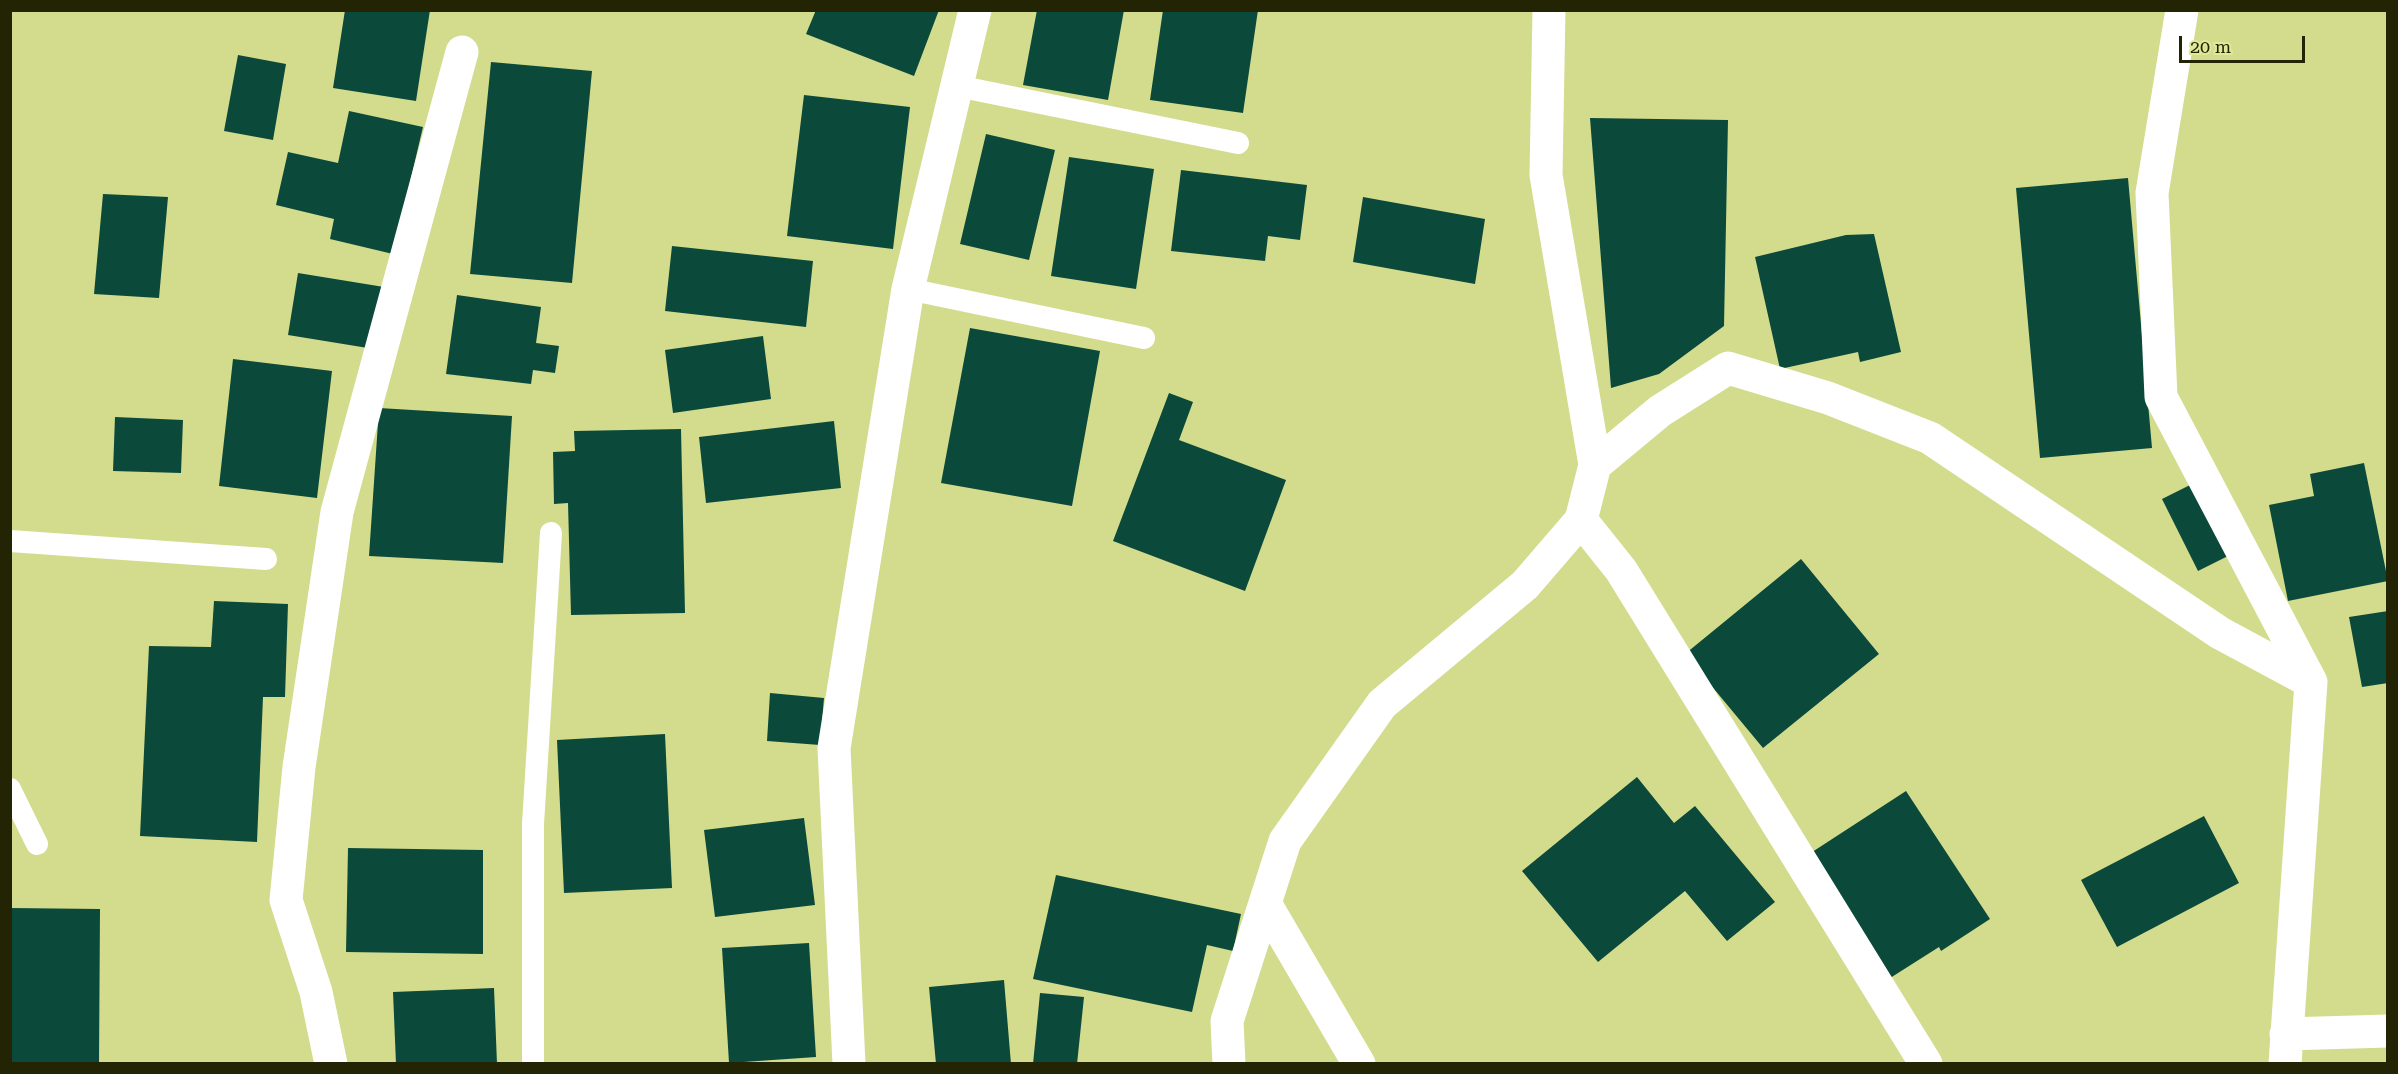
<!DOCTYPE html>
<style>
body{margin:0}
#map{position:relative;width:2398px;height:1074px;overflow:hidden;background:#d3dc8d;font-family:"Roboto Serif",serif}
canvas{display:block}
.frame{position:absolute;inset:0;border:12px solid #222404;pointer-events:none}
.scale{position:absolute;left:2179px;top:36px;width:126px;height:27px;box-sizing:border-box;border:3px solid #222404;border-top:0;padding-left:8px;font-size:18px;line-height:21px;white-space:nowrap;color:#222404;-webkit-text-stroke:4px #e0e999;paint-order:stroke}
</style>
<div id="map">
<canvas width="2398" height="1074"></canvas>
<div class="frame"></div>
<div class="scale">20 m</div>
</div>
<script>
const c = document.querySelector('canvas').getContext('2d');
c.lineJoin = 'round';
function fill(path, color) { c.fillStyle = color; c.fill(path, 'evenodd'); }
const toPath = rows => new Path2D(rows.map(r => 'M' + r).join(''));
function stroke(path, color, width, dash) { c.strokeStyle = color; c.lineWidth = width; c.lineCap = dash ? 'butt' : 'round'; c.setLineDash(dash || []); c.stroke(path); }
fill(toPath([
 [345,10,430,10,416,101,333,88],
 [816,10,939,10,914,76,806,34],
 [1037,10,1124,10,1108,100,1023,85],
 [1163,10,1258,10,1243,113,1150,100],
 [238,55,286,64,273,140,224,131],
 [491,62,592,71,572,283,470,274],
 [804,95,910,107,893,249,787,236],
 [349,111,423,127,393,254,330,239,334,219,276,205,288,152,338,163],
 [1590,118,1728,120,1724,326,1659,374,1611,388],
 [986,134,1055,150,1029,260,960,244],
 [1069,157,1154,169,1136,289,1051,276],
 [1181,170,1307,185,1300,240,1268,236,1265,261,1171,251],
 [2128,178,2152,448,2040,458,2016,188],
 [103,194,168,197,159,298,94,294],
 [1363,197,1485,219,1475,284,1353,262],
 [1874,234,1901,352,1860,362,1858,352,1780,369,1755,257,1846,235],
 [672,246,813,261,806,327,665,311],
 [298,273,384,287,374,349,288,335],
 [457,295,541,307,536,343,559,346,555,373,533,370,531,384,446,374],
 [970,328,1100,351,1072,506,941,483],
 [763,336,771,399,673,413,665,350],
 [233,359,332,371,317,498,219,486],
 [1169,393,1193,402,1179,440,1286,480,1245,591,1113,541],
 [379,408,512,416,503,563,369,556],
 [115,417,183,420,181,473,113,471],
 [834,421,841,488,706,503,699,437],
 [681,429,685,613,571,615,568,503,554,504,553,452,575,451,574,431],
 [2364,463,2388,581,2288,601,2269,505,2314,496,2310,474],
 [2198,481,2234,553,2198,571,2162,499],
 [1801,559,1879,654,1763,748,1685,654],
 [214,601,288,604,285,697,263,697,257,842,140,836,149,646,211,647],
 [2388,611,2388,683,2362,687,2349,617],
 [770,693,824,698,820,745,767,741],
 [665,734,672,888,564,893,557,740],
 [1637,777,1674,823,1695,806,1775,902,1727,941,1685,891,1598,962,1522,871],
 [1906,791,1990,919,1941,951,1939,947,1887,980,1806,856],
 [2204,816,2239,883,2117,947,2081,880],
 [804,818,815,905,715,917,704,830],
 [348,848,483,850,483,954,346,952],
 [1056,875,1241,914,1233,951,1207,945,1192,1012,1033,979],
 [10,908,100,909,99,1064,10,1064],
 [809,943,816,1057,729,1063,722,948],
 [1004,980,1011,1064,936,1064,929,987],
 [494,988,497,1064,396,1064,393,992],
 [1040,993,1084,997,1077,1064,1033,1064]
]), '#0b493b');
stroke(toPath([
 [957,86,1238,143],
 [908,289,1144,338],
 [10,541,266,559],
 [10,789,37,844],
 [533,1064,533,824,551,533]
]), '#fff', 22);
stroke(toPath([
 [1549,10,1546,175,1595,465],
 [2182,10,2152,193,2161,397,2311,682,2285,1064],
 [1581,520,1621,570,1926,1064],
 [1266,905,1359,1064],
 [2286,1034,2388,1031],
 [331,1064,316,992,286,900,299,767,337,512,462,52],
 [849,1064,834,748,908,289,975,10],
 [1229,1064,1227,1021,1285,841,1382,704,1525,585,1581,520,1595,465,1660,411,1728,368,1828,398,1930,438,2220,633,2311,682]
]), '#fff', 33);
</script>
